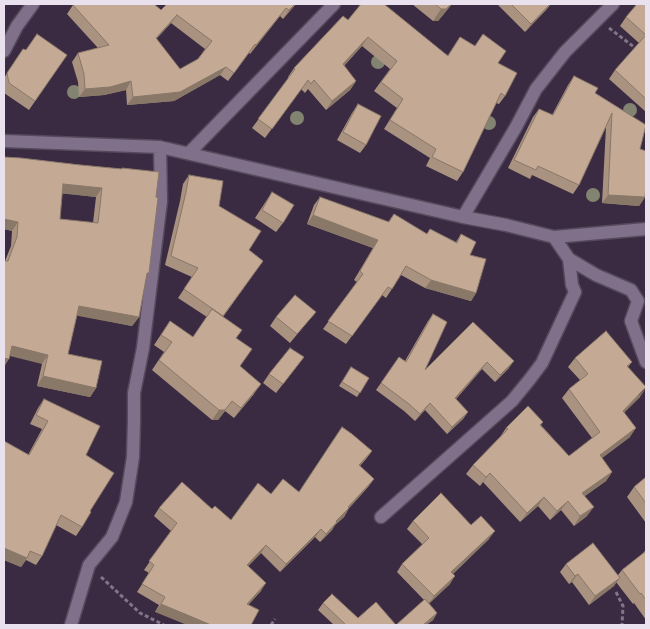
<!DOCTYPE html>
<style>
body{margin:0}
#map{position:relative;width:650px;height:629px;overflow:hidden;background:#3a2b42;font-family:Arial,sans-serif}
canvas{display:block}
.frame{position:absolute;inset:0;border:5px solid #eae1ef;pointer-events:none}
</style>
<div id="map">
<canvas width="650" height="629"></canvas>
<div class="frame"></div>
</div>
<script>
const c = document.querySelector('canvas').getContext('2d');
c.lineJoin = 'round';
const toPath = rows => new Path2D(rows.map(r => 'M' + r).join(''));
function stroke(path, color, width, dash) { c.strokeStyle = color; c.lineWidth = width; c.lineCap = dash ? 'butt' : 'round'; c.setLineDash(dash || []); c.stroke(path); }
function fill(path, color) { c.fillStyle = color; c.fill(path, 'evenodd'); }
const minor = toPath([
 [4,51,17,26,33,4],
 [4,141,160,147,463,217,506,225,554,237,646,229],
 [189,153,334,4],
 [463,217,516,127,536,89,565,52,613,4],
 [554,237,569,259,596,275,631,290,638,301,631,321,646,362],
 [381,517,512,401,530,379,542,363,575,292,572,285,569,259],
 [71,625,89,565,112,537,126,502,133,457,134,420,134,393,143,348,161,201,160,147]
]);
stroke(minor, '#55495c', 15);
stroke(toPath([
 [609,28,638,50],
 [101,577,140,613,164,625],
 [616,592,623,606,622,625],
 [271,625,275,619]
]), '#827588', 3, [4, 2.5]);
stroke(minor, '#807089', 12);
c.fillStyle = '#828471';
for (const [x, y] of [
 [378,62],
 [74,92],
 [630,110],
 [297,118],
 [489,123],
 [593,195]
]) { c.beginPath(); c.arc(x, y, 7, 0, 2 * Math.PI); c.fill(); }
fill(toPath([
 [167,4,296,4,283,19,280,16,250,54,249,53,228,81,220,75,174,101,127,105,126,90,104,95,79,97,78,82,72,62,78,53,98,48,67,14,73,5,161,10],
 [171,23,205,49,198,59,180,69,156,39],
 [412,4,452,4,438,21,433,21],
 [497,4,551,4,546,10,525,32],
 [646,4,646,112,609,79,615,70,639,43,620,26,626,17],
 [348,20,448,55,460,37,498,63,505,96,499,104,496,103,463,172,457,181,426,166,430,158,384,129,397,108,374,91,390,69,362,46,344,66,356,81,350,90,326,110,308,89,305,93,301,89,265,138,252,128,289,78,288,77,294,68],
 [23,49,26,50,67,55,29,110,4,93,4,78],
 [574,76,595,93,640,149,645,197,639,206,602,203,606,127,579,185,573,194,532,175,530,179,508,168,533,117,539,109,552,115,568,85],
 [358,104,366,145,360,153,337,140,352,113],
 [4,157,122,169,146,278,139,317,132,326,77,315,68,354,96,388,90,397,37,386,42,364,5,261,11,246,12,231,4,229],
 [62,193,96,197,93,223,60,219],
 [189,175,219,206,249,250,263,261,223,317,236,338,240,366,254,394,234,418,225,411,218,420,212,420,152,370,164,352,154,345,170,321,193,337,207,317,178,298,192,277,165,265,180,201,183,184],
 [272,192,283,223,276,232,255,218],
 [320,197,388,222,394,214,427,234,430,229,456,242,461,234,470,255,476,293,471,301,425,288,401,275,386,298,382,295,346,344,323,329,357,282,354,280,373,248,307,224,314,205],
 [316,312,309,320,290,343,270,326,276,317],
 [433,314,425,370,473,322,509,368,495,382,482,369,456,399,468,412,463,419,447,434,425,410,415,421,404,411,376,390,399,357,405,361,428,321],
 [304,357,276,393,263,383,269,374],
 [575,358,632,362,628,367,640,397,624,412,630,437,602,458,612,472,606,481,585,496,587,516,574,526,561,510,550,520,538,506,520,522,483,482,480,486,466,474,473,465,500,437,506,428,543,422,541,425,569,456,592,438,562,398,569,389,580,380,568,367],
 [351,367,369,378,357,397,339,386],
 [44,399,86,455,90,511,82,527,76,536,56,525,42,556,36,565,26,560,21,567,4,560,4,441,28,455,42,429,30,424,38,408],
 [372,451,366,459,360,466,374,479,368,487,349,508,344,517,335,525,332,530,320,542,315,537,280,572,261,553,248,566,261,591,248,605,155,612,159,605,137,592,149,573,144,570,171,531,154,516,159,508,212,509,231,520,271,494,299,492],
 [646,477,646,523,627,497,634,487],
 [413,521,471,525,489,539,453,574,450,584,429,603,437,613,433,620,426,625,334,625,318,610,323,603,358,618,396,625,424,600,397,572,402,564,423,545,407,529],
 [646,549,646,620,634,603,633,604,616,582,614,586,589,605,572,582,569,584,560,572,566,564,618,575,622,570,643,554]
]), '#a99280');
fill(toPath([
 [295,4,296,4,283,19,289,10],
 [451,4,452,4,438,21,433,21,441,9],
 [551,4,546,10,525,32,531,24],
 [286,8,280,16,250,54,256,45],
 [177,15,171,23,150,46,156,38],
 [368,37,362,46,337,73,343,64],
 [226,67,220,75,174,101,127,105,133,97],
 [131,81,126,90,104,95,79,97,85,89],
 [356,81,350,90,326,110,332,101],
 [63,184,102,188,96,197,57,193],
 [608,195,645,197,639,206,602,203],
 [313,215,378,240,373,248,307,224],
 [4,219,18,222,12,231,4,229],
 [431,280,476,293,471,301,425,288],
 [79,306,139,317,132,326,73,315],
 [12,346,48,355,42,364,6,355],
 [4,358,9,359,4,367],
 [514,361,509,368,495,382,500,375],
 [487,362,482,369,450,406,455,398],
 [43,376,96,388,90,397,37,386],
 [261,384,254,394,234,418,241,408],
 [646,388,640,397,617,420,623,411],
 [232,401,218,420,212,420,219,410],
 [430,403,425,410,415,421,420,414],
 [468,412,463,419,447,434,452,427],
 [636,428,630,437,594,464,600,455],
 [372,451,366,459,353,473,359,465],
 [612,472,606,481,576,502,582,493],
 [490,473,483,482,480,486,486,477],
 [374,479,368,487,345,513,349,508,344,517,335,525,332,530,320,542,336,521],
 [544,497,538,506,520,522,527,513],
 [568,501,561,510,550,520,557,511],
 [594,507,587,516,574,526,580,516],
 [321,529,315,537,280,572,286,564],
 [495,531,489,539,446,580,451,572],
 [266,545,261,553,241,574,247,565],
 [4,548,27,558,21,567,4,560],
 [578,574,572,582,569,584,575,576],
 [455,576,450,584,429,604,434,596],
 [620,578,614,586,589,605,595,596],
 [266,583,261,591,241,613,247,604],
 [161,604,211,625,187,625,155,612],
 [437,613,433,620,426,625,423,625]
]), '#897768');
const building = toPath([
 [75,4,154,4,161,10,167,4,295,4,289,10,286,8,256,45,255,44,234,73,226,67,180,92,133,97,131,81,110,87,85,89,84,74,78,53,109,45,73,5,75,4],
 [177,15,212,41,198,59,180,69,156,38,177,15],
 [361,4,384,4,448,56,460,37,475,46,483,34,506,51,498,63,517,73,505,96,501,93,463,172,432,157,436,149,390,120,403,99,381,82,397,61,368,37,343,64,356,81,332,101,314,80,311,84,308,80,272,129,258,119,295,69,294,68,343,16,348,20,361,4],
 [435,4,451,4,446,9,441,9,435,4],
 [511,4,550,4,531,24,511,4],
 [637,4,646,4,646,99,615,70,646,35,626,17,637,4],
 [37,34,67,55,35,101,9,83,7,73,23,49,26,50,37,34],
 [574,76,598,88,595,93,646,125,640,149,646,151,646,185,645,197,608,195,612,113,579,185,538,166,536,170,514,160,539,109,553,115,574,76],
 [358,104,381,116,366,145,343,132,358,104],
 [4,157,21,158,80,165,122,169,122,168,159,172,156,197,158,198,152,247,149,273,147,273,139,317,79,306,68,354,102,361,96,388,43,376,48,355,12,346,9,359,4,358,4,261,8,261,17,237,18,222,4,219,4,157],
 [63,184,102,188,98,223,60,219,63,184],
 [189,175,223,181,219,206,261,231,249,250,263,261,223,316,184,289,198,268,171,256,186,192,189,175],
 [272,192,294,205,283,223,262,210,272,192],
 [320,197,389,222,394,214,427,234,430,229,457,243,461,234,476,242,470,255,486,259,476,293,431,280,406,266,392,289,388,287,352,336,328,321,363,274,360,271,378,240,313,215,320,197],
 [295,295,316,312,297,334,276,317,295,295],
 [212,309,242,330,236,338,252,349,240,366,261,384,241,408,232,401,225,410,219,410,159,360,172,342,161,335,170,321,193,337,212,309],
 [433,314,447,322,425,370,473,322,514,361,500,375,487,362,455,398,468,412,452,427,430,403,420,414,409,404,381,383,399,357,406,362,433,314],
 [606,331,632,362,627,366,646,387,623,411,636,428,600,455,612,472,582,493,594,507,580,516,568,501,557,511,544,497,527,513,490,473,486,477,473,465,508,429,506,428,528,406,543,422,540,425,569,456,600,432,569,389,588,374,575,358,606,331],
 [290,348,304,357,283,384,269,374,290,348],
 [351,367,369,378,360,393,342,382,351,367],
 [44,399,100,426,86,455,114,473,90,511,91,512,82,527,61,515,42,556,30,551,27,558,4,548,4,441,29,455,48,421,36,415,44,399],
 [342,427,352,434,372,451,359,465,374,479,348,507,349,508,336,521,337,522,326,534,321,529,286,564,266,545,247,565,266,583,247,604,259,610,251,625,211,625,161,604,165,597,142,584,154,565,149,561,177,523,159,508,182,482,212,509,215,506,231,520,258,483,271,494,283,479,299,492,342,427],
 [646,477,646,503,634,487,646,477],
 [441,493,471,525,481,516,495,531,451,572,455,576,434,596,402,564,429,538,413,521,441,493],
 [593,543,620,578,595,596,578,574,575,576,566,564,593,543],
 [646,551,646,600,641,593,640,594,622,570,646,551],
 [332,594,358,618,376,602,396,625,425,599,437,613,423,625,346,625,323,603,332,594]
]);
fill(building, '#c4aa95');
stroke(building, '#897768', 1);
</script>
